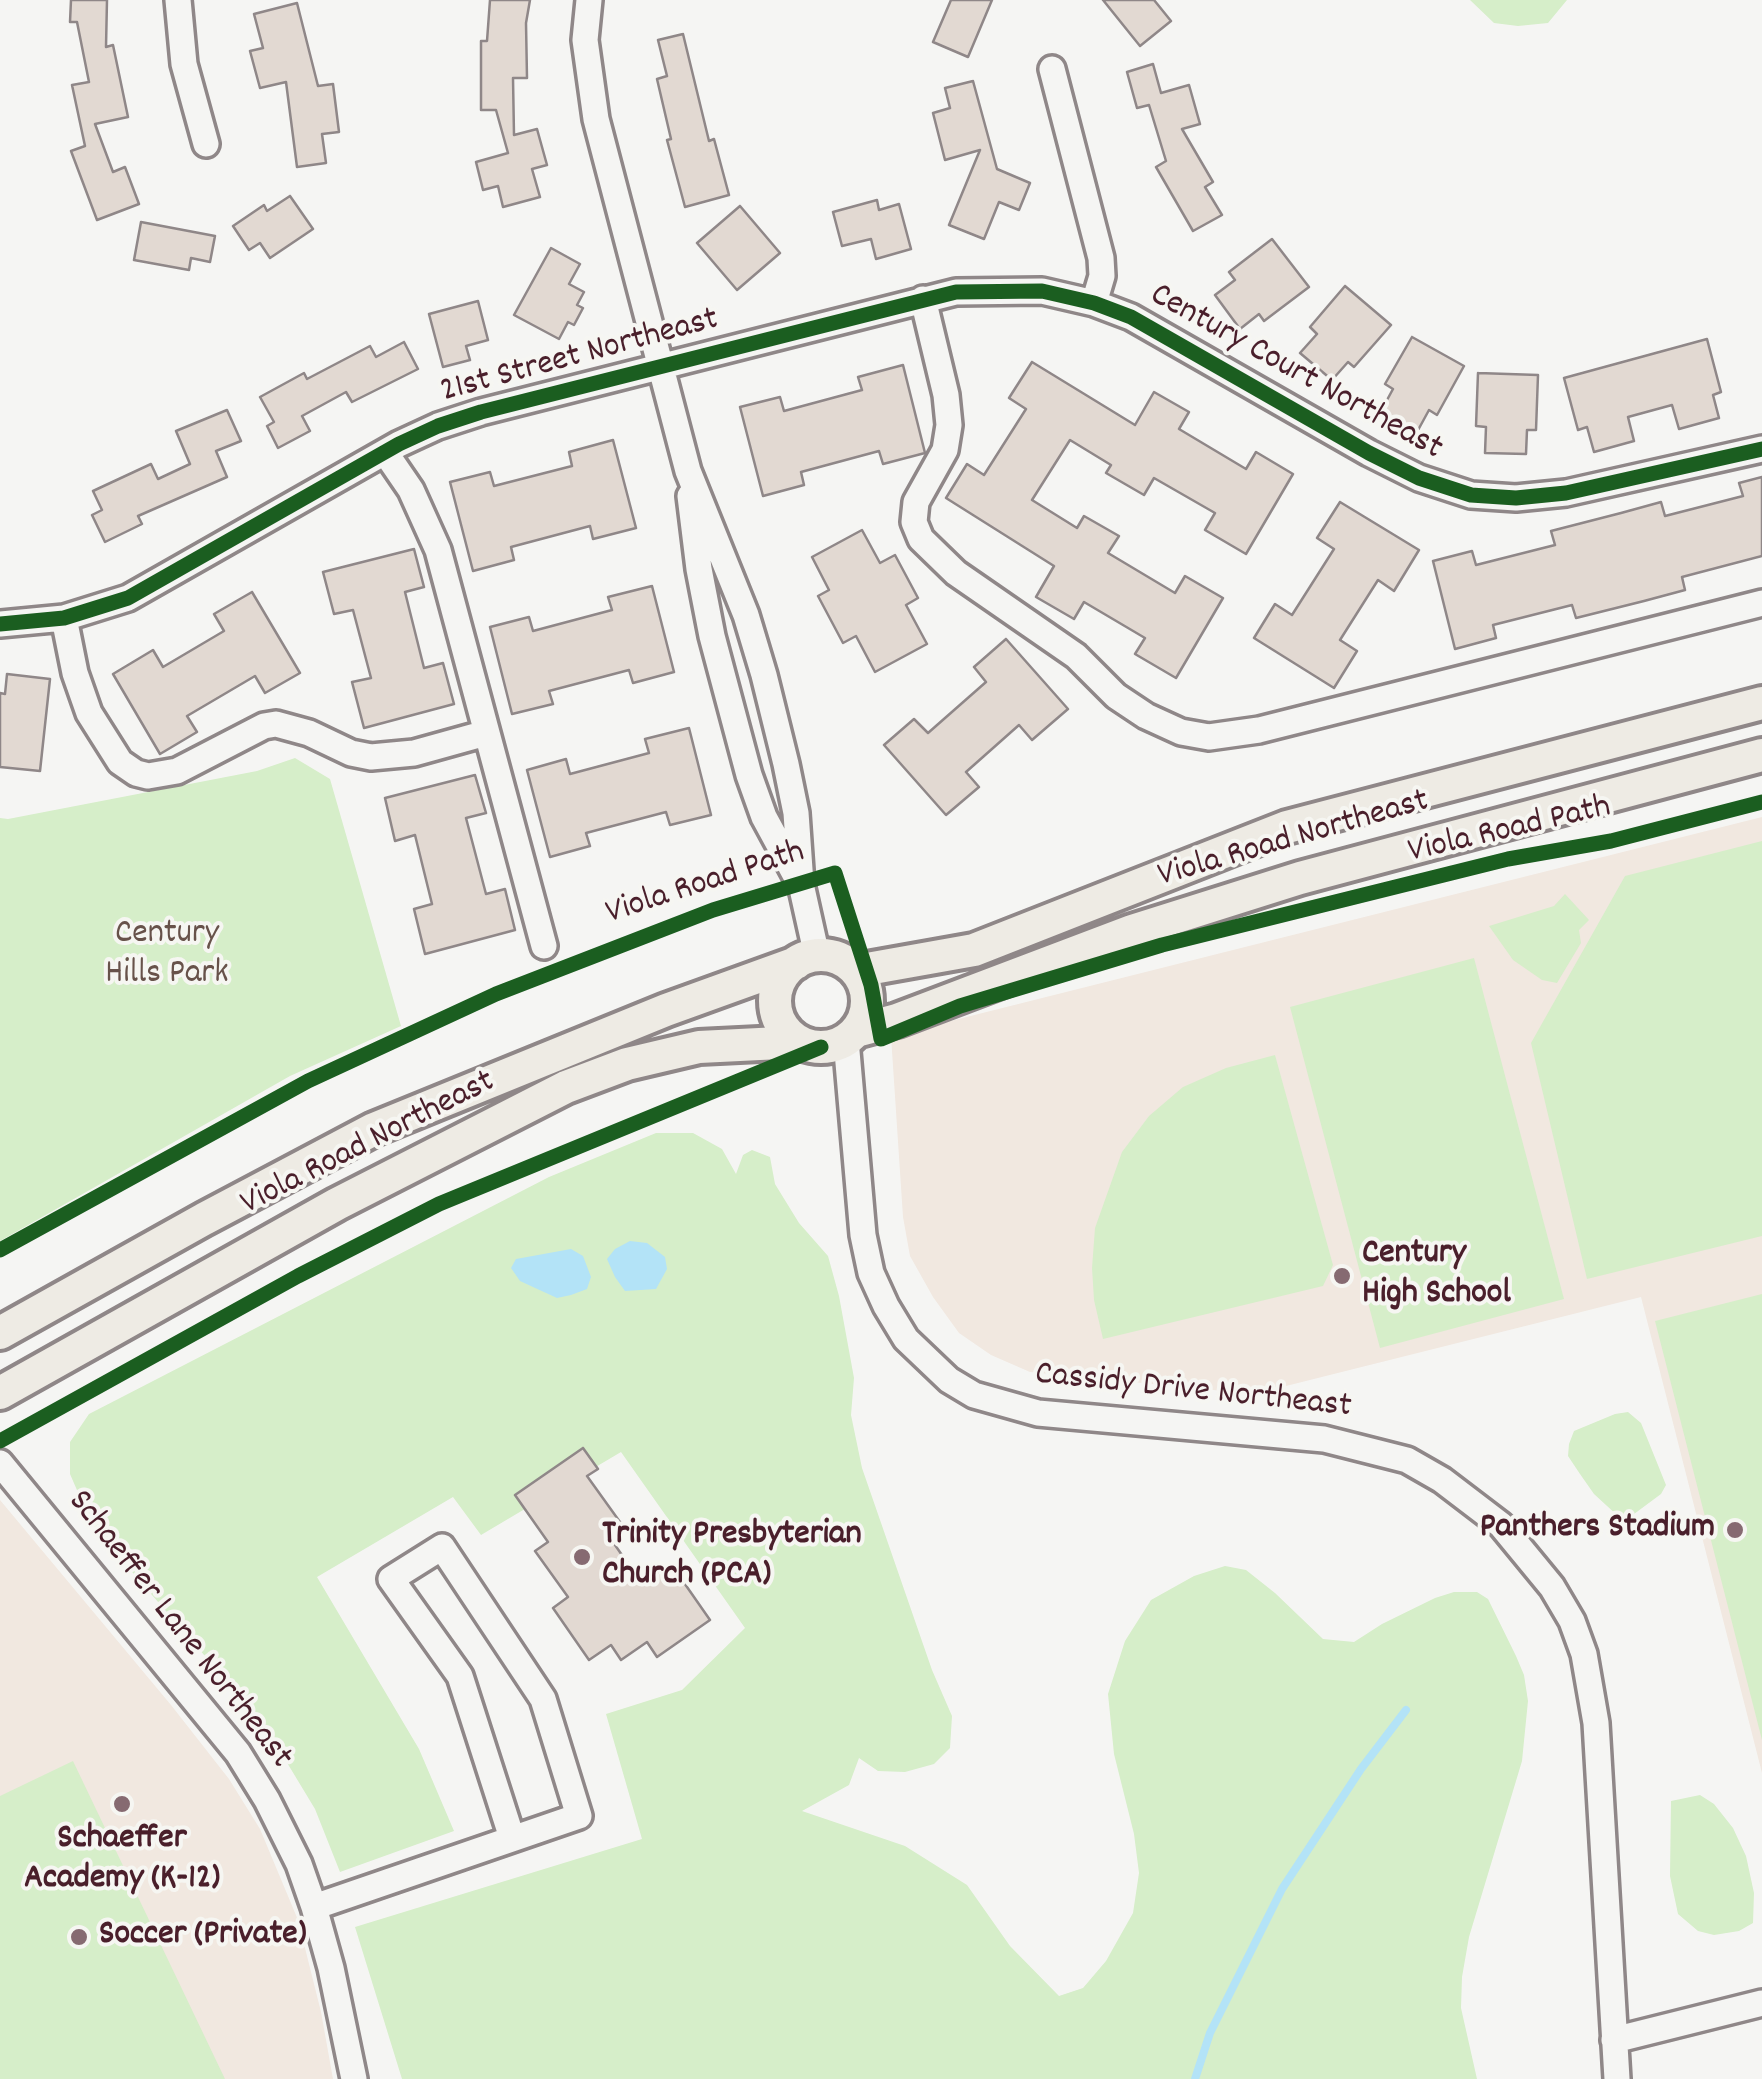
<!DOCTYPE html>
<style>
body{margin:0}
canvas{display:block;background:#f5f5f3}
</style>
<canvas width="1762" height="2079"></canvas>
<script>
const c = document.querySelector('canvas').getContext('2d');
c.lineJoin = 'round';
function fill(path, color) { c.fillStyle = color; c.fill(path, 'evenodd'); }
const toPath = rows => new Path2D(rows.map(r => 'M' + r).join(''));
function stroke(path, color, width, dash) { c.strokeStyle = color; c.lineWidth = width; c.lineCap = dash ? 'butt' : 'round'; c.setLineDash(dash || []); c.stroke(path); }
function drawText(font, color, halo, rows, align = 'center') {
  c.font = font + ' Dekko,sans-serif'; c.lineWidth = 8; c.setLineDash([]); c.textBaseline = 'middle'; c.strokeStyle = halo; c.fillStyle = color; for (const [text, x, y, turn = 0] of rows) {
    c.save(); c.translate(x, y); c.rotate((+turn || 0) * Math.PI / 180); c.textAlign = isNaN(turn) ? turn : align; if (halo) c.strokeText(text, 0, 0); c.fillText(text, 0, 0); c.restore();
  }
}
fill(toPath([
 [1762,817,1762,1773,1641,1297,1254,1394,1030,1372,991,1355,959,1333,933,1297,910,1256,903,1217,891,1036],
 [0,1500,171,1705,229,1779,260,1829,298,1920,321,2012,333,2079,0,2079]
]), '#f1e8e0');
fill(toPath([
 [1470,0,1567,0,1548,23,1518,26,1494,23],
 [295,758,330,779,401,1026,290,1076,0,1241,0,818,8,819,257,771],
 [1762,841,1762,1236,1587,1279,1531,1043,1625,876],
 [1565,894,1589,920,1579,930,1581,943,1557,983,1542,980,1513,960,1489,926,1554,906],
 [1474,958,1564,1299,1380,1348,1290,1007],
 [1275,1055,1333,1265,1323,1286,1103,1339,1094,1300,1092,1268,1095,1228,1122,1152,1149,1116,1183,1087,1226,1068],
 [656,1133,693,1133,722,1149,736,1174,743,1155,752,1150,770,1157,775,1184,799,1223,828,1256,839,1296,854,1378,851,1415,862,1468,932,1670,952,1716,950,1748,934,1764,905,1772,878,1771,859,1758,849,1785,802,1811,905,1846,967,1885,1010,1946,1059,1996,1083,1988,1106,1961,1133,1913,1139,1873,1134,1834,1114,1754,1108,1694,1125,1641,1151,1600,1194,1576,1225,1566,1246,1570,1275,1593,1323,1639,1354,1642,1382,1624,1435,1598,1454,1592,1477,1592,1488,1599,1516,1656,1524,1675,1528,1701,1522,1761,1469,1937,1462,1977,1461,2008,1477,2079,402,2079,355,1927,642,1839,606,1714,682,1690,745,1628,621,1452,481,1535,453,1497,317,1577,419,1749,454,1831,340,1872,315,1809,263,1723,93,1527,70,1474,70,1442,89,1414,549,1177],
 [1762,1294,1762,1740,1655,1321],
 [1628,1412,1641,1423,1666,1485,1661,1494,1630,1517,1619,1517,1594,1494,1580,1474,1568,1456,1569,1444,1574,1431,1615,1414],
 [73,1761,225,2079,0,2079,0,1796],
 [1700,1795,1714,1804,1733,1828,1746,1856,1754,1893,1753,1923,1739,1931,1714,1935,1698,1931,1678,1914,1670,1876,1671,1801]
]), '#d6eec9');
fill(toPath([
 [630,1241,647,1243,665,1257,667,1269,656,1289,625,1291,615,1277,607,1259,615,1249],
 [571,1249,583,1256,591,1277,587,1289,571,1295,557,1298,533,1287,520,1281,511,1268,516,1259]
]), '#b3e3f7');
stroke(toPath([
 [1195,2079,1210,2033,1282,1889,1361,1769,1406,1710]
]), '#b3e3f7', 8);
const building = toPath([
 [71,0,107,0,106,47,113,45,128,117,95,124,113,172,125,167,139,204,97,220,71,151,85,146,72,85,89,82,77,22,70,22,71,0],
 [490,0,530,0,526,23,527,78,513,78,514,135,537,129,547,165,532,169,540,197,503,207,498,186,483,190,476,162,508,153,496,110,481,110,481,41,487,41,490,0],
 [951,0,992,0,968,57,933,42,951,0],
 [1103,0,1154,0,1171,21,1140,46,1103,0],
 [297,3,318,86,333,84,339,132,322,134,326,163,297,167,286,82,260,88,250,51,263,48,254,14,297,3],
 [683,34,709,141,714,139,729,195,685,207,667,140,671,139,657,79,667,76,658,40,683,34],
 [1153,64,1161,93,1189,85,1200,124,1182,129,1213,182,1205,187,1222,215,1193,231,1156,167,1166,161,1149,105,1137,108,1127,72,1153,64],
 [973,81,997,169,1030,183,1019,210,999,202,984,239,949,225,980,150,945,160,933,113,950,108,945,88,973,81],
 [290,196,313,229,270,258,260,243,249,250,233,226,264,205,267,211,290,196],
 [877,200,879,210,899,204,911,249,876,259,871,239,842,246,833,212,877,200],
 [740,206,780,253,737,290,697,243,740,206],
 [141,222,215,236,210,262,191,258,189,270,134,260,141,222],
 [1272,239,1309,287,1264,321,1259,314,1240,329,1215,295,1235,280,1229,272,1272,239],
 [551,248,580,264,569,284,584,292,577,305,583,308,574,325,568,322,559,339,514,315,551,248],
 [1345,286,1391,325,1354,367,1348,362,1332,380,1300,353,1317,334,1310,327,1345,286],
 [478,301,488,340,466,346,470,360,443,367,429,314,478,301],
 [1412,337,1464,366,1437,415,1429,410,1417,432,1381,411,1393,389,1385,384,1412,337],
 [1707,339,1721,392,1713,395,1719,418,1679,429,1672,405,1628,417,1634,441,1594,452,1587,427,1578,430,1564,378,1707,339],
 [404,342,418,369,352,402,346,392,302,416,310,431,278,448,267,426,274,422,260,397,304,373,307,379,370,346,376,357,404,342],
 [1032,362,1135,425,1154,392,1189,412,1179,429,1246,469,1256,452,1293,474,1246,554,1205,530,1215,513,1154,478,1144,495,1106,473,1111,465,1070,440,1032,500,1077,528,1084,516,1119,536,1108,553,1175,593,1185,576,1223,598,1176,678,1135,654,1145,638,1084,602,1074,619,1036,597,1054,566,946,498,967,464,984,475,1026,409,1009,398,1032,362],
 [903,365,925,453,883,464,879,451,801,472,804,485,763,496,740,407,780,397,784,411,862,390,858,377,903,365],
 [1478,373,1538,375,1536,430,1527,430,1526,454,1485,453,1486,427,1476,426,1478,373],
 [227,410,241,441,216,451,227,477,138,516,142,524,105,542,92,515,102,510,93,491,151,464,158,479,190,464,176,431,227,410],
 [613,440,636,528,593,539,590,526,511,547,514,560,473,571,450,482,490,472,494,486,572,466,569,452,613,440],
 [1762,477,1762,556,1682,577,1685,590,1644,601,1576,618,1572,605,1493,625,1496,638,1455,649,1433,561,1472,551,1476,565,1555,545,1551,531,1621,513,1661,502,1665,516,1743,496,1739,483,1762,477],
 [1340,502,1419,550,1394,591,1378,580,1340,640,1357,651,1334,688,1254,638,1275,604,1292,615,1334,549,1317,538,1340,502],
 [862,530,880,563,895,555,918,598,906,605,927,644,875,672,856,636,843,643,818,596,829,590,812,557,862,530],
 [414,549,424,587,405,592,424,668,443,663,454,704,364,728,352,682,371,678,353,610,334,614,323,572,414,549],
 [652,586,674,672,633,683,629,670,549,691,553,704,512,714,490,627,529,617,533,631,612,610,608,597,652,586],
 [252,592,300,673,265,693,255,676,187,716,197,732,160,754,113,674,153,650,163,667,224,631,214,614,252,592],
 [1006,639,1068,709,1032,740,1019,725,966,772,979,787,946,815,884,745,914,719,928,733,986,682,974,667,1006,639],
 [7,674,50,679,40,771,0,767,0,693,5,694,7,674],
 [689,728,711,815,670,825,666,812,586,833,590,846,550,857,527,770,566,759,570,774,649,753,645,739,689,728],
 [475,775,486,813,466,818,486,894,505,889,515,930,425,954,414,909,432,904,415,835,395,841,385,798,475,775],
 [583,1448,598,1469,587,1476,620,1522,606,1532,642,1584,671,1564,710,1620,657,1657,647,1642,621,1660,611,1645,589,1660,553,1608,568,1597,535,1551,548,1542,515,1495,583,1448]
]);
fill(building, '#e2d9d2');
stroke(building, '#8f8788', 2.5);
const minor = toPath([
 [178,0,184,64,206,144],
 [589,0,585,40,596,119,688,471,746,615,764,675,786,764,796,813,801,884,817,956],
 [1052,69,1101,258,1102,276,1094,303],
 [923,299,946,395,949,425,945,450,916,502,914,522,921,539,956,573,1076,656,1116,696,1146,716,1181,732,1209,737,1259,730,1762,603],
 [385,452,411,490,438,550,544,946],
 [690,496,699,569,712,636,749,775,764,817,797,878],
 [64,618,75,673,89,713,120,762,136,773,148,776,177,771,264,726,276,724,309,733,351,753,371,757,414,753,486,733],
 [0,624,64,618,128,598,399,444,438,426,481,412,956,292,1042,291,1094,303,1131,317,1369,453,1419,478,1471,495,1516,498,1566,493,1762,449],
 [846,1040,863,1235,871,1273,886,1306,906,1339,949,1380,974,1395,1038,1413,1324,1439,1407,1460,1442,1480,1501,1525,1552,1587,1572,1621,1584,1654,1596,1723,1617,2079],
 [0,1463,238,1753,267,1800,299,1864,314,1907,331,1968,354,2079],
 [314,1907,579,1816,543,1699,442,1547,391,1579,460,1676,512,1838],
 [1614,2040,1762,2003]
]);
const major = toPath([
 '775 1001a46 46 0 1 1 92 0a46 46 0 1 1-92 0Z',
 [856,971,974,950,1287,827,1762,703],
 [856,1031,897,1020,1132,931,1300,878,1762,755],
 [0,1333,204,1219,374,1129,666,1010,796,963],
 [0,1393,337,1204,566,1087,627,1064,699,1047,800,1042]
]);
stroke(minor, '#8f8788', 32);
stroke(major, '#8f8788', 40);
stroke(minor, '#f5f5f3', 25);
stroke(major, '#eeebe4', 32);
stroke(toPath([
 [0,624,64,618,128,598,399,444,438,426,481,412,956,292,1042,291,1094,303,1131,317,1369,453,1419,478,1471,495,1516,498,1566,493,1762,449],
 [0,1250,308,1081,496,994,713,910,835,873,871,985,881,1039,960,1006,1162,945,1508,859,1611,841,1762,802],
 [0,1441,298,1276,439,1204,821,1047]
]), '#1b5e20', 15);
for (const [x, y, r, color] of [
 [1342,1276,10,"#866a71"],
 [1735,1530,10,"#866a71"],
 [582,1557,10,"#866a71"],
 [122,1804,10,"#866a71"],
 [79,1937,10,"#866a71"]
]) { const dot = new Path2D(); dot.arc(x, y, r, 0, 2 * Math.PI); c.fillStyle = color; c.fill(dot); stroke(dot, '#f6f6f2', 4); }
drawText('35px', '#4a1f2b', '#f6f6f2', [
 ["21st Street Northeast",580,358,-15],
 ["Century Court Northeast",1295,374,29],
 ["Viola Road Path",1510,832,-13],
 ["Viola Road Northeast",1294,841,-16],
 ["Viola Road Path",706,885,-18],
 ["Viola Road Northeast",369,1145,-27],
 ["Cassidy Drive Northeast",1193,1393,6],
 ["Schaeffer Lane Northeast",178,1631,52]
]);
drawText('35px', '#67524a', '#f6f6f2', [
 ["Century",167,936],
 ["Hills Park",167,976]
]);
drawText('bold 35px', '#4a1f2b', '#f6f6f2', [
 ["Century",1362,1256],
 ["High School",1362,1296],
 ["Panthers Stadium",1715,1530,"right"],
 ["Trinity Presbyterian",602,1537],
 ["Church (PCA)",602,1577],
 ["Schaeffer",122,1841,"center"],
 ["Academy (K-12)",122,1881,"center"],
 ["Soccer (Private)",99,1937]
], 'left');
</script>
